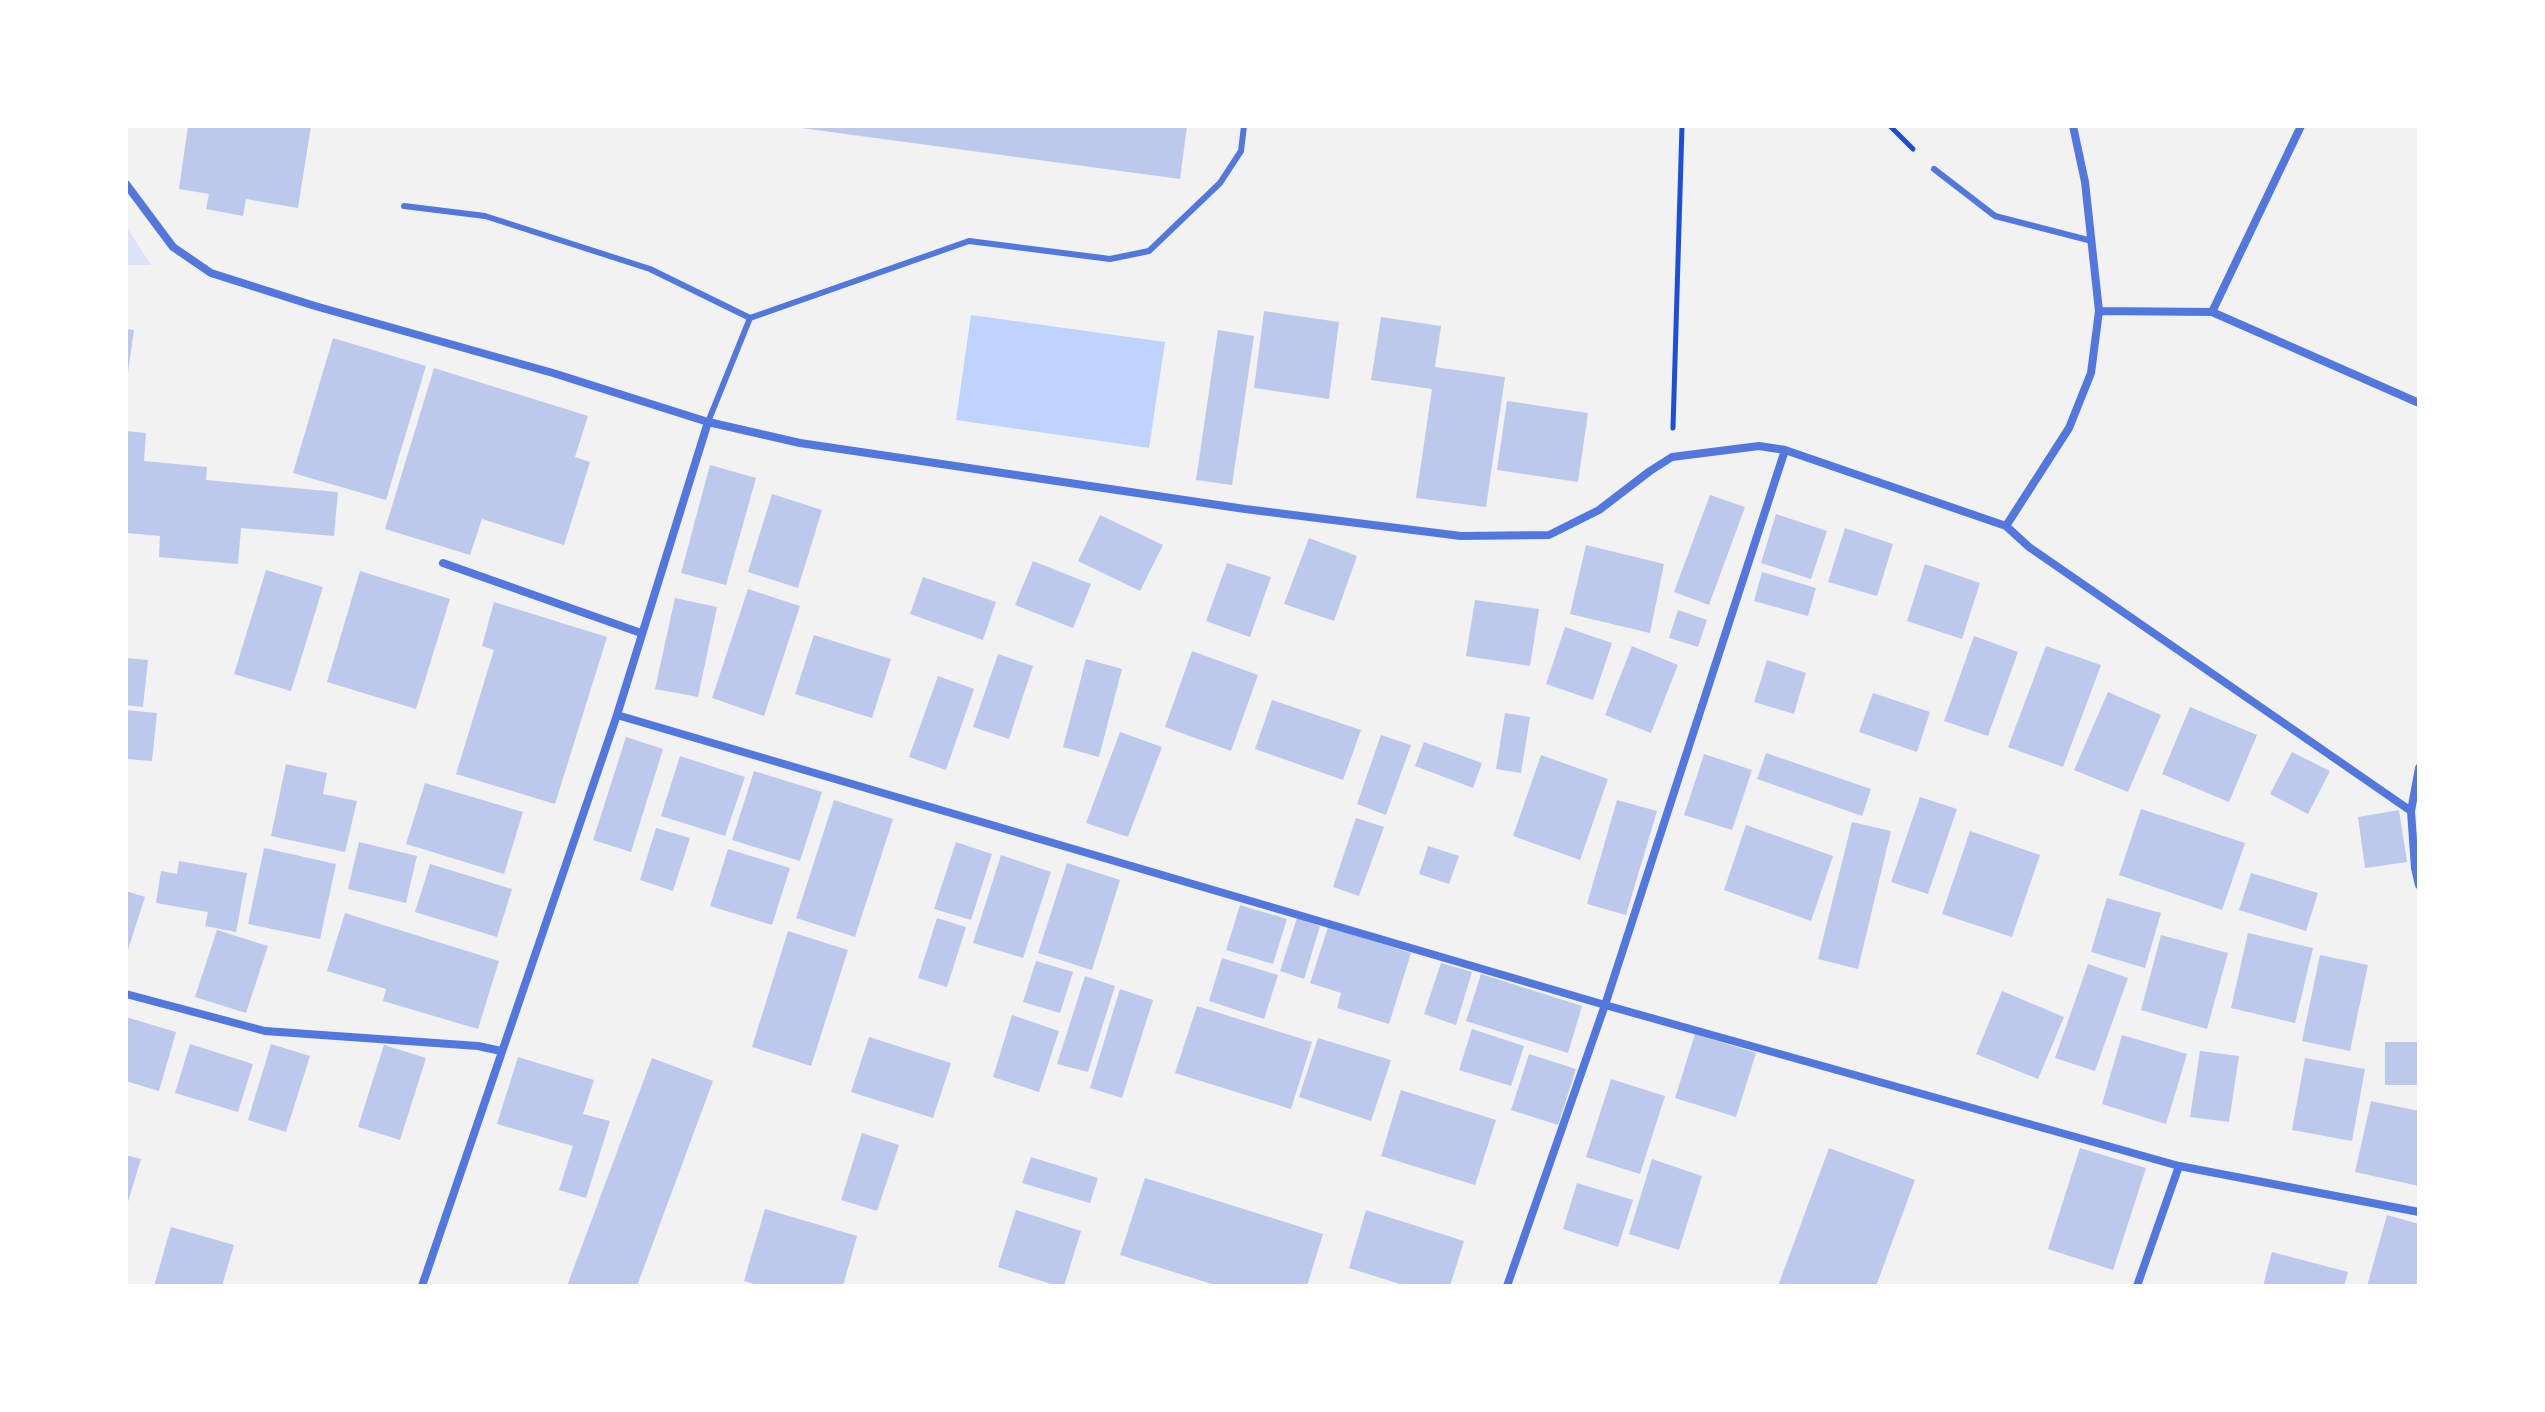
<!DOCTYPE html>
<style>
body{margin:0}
#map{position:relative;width:2545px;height:1412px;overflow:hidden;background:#f2f2f2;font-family:Lora,serif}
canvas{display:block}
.frame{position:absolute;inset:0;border:128px solid #fff;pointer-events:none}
</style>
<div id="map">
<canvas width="2545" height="1412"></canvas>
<div class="frame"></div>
</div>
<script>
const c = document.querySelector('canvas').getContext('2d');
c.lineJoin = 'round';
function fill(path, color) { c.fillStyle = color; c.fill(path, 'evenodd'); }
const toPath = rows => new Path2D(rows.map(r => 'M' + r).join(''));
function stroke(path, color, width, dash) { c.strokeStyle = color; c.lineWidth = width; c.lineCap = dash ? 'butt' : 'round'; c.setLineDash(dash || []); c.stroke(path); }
fill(toPath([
 [126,226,151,265,126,265]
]), '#dbe4f7');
fill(toPath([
 [971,315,1165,342,1149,448,956,420]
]), '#bfd3fe');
fill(toPath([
 [188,126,311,126,298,208,246,199,243,216,206,209,209,194,179,189],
 [801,126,1187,126,1180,179,801,128],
 [1264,311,1339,322,1329,399,1254,388],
 [1381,317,1441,326,1435,367,1505,377,1486,507,1416,498,1432,389,1371,380],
 [126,329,134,330,128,372,126,372],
 [1218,330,1254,336,1232,485,1196,480],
 [333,338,426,366,386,500,293,473],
 [434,368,588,416,575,457,590,462,564,545,482,519,470,555,385,529],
 [1507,401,1588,413,1578,482,1497,470],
 [126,431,146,433,144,461,207,467,206,480,338,492,334,536,241,528,238,564,159,557,160,536,126,533],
 [710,465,756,478,726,585,681,573],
 [772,494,822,510,798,588,748,572],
 [1710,495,1745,507,1709,605,1674,592],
 [1776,514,1827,531,1811,579,1761,563],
 [1100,515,1163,545,1140,591,1078,561],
 [1845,528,1893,544,1877,596,1828,582],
 [1309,538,1357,556,1334,621,1284,604],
 [1586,545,1664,564,1650,633,1570,614],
 [1033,561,1091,584,1073,628,1015,605],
 [1227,563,1271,577,1250,637,1206,621],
 [1925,564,1980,583,1962,639,1907,621],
 [266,570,323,587,291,691,234,674],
 [360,571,450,599,416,709,327,682],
 [1762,572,1816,588,1808,616,1754,601],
 [923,577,996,602,983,640,910,614],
 [748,589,800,606,764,716,712,698],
 [675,598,717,607,698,697,655,689],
 [1475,600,1539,609,1530,666,1466,656],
 [494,602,607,637,555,804,456,774,494,650,482,646],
 [1678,610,1707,620,1698,647,1669,638],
 [1565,627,1612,643,1593,700,1546,684],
 [814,635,891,659,872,718,795,694],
 [1974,636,2018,652,1988,736,1944,721],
 [1632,646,1678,665,1651,733,1605,715],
 [2046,646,2101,665,2063,767,2008,747],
 [1192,651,1258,675,1231,751,1165,727],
 [998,654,1033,666,1009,739,973,727],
 [126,658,148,660,143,707,126,705],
 [1086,659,1122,669,1099,757,1063,747],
 [1767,660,1806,673,1794,714,1754,702],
 [938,676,974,689,946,770,909,757],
 [2108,692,2161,715,2128,792,2074,770],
 [1873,693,1930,712,1917,752,1859,732],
 [1272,700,1361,730,1343,780,1255,749],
 [2190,707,2257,735,2229,802,2162,774],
 [126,710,157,713,152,761,126,759],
 [1505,713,1530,717,1521,773,1496,769],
 [1120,732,1162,747,1128,837,1086,823],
 [1381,735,1411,745,1386,815,1357,804],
 [626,737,663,749,631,852,593,840],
 [1424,742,1482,763,1473,788,1415,766],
 [2292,752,2330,771,2308,814,2270,794],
 [1766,753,1871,789,1862,816,1757,779],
 [1704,754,1752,770,1732,830,1684,815],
 [1541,755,1608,779,1580,860,1513,836],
 [680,756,745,777,725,836,661,816],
 [286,764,327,773,323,794,357,801,345,852,271,836],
 [754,771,822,792,800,861,732,840],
 [425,783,523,812,504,874,406,844],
 [1920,797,1957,809,1928,894,1891,882],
 [834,800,893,819,855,937,796,918],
 [1617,800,1657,811,1626,915,1587,904],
 [2141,809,2245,843,2222,910,2119,875],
 [2399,810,2407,862,2365,868,2358,817],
 [1356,818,1384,827,1359,896,1333,887],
 [1852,822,1891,831,1858,969,1818,959],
 [1746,825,1833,856,1811,921,1724,890],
 [656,828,690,838,673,891,640,880],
 [1970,831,2040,855,2012,937,1942,914],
 [359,842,417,856,406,903,348,889],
 [956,842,992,854,971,920,934,909],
 [1428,846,1459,856,1449,884,1419,874],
 [264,848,336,864,320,939,248,924],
 [728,849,790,868,772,925,710,906],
 [1001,855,1051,872,1023,958,973,943],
 [179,861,247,873,236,932,205,926,208,912,156,903,161,871,177,874],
 [1067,863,1120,880,1092,970,1038,953],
 [430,864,512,889,497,937,415,912],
 [2251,873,2318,893,2306,931,2239,910],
 [126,891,145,897,127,953,126,952],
 [2107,898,2161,913,2145,968,2091,952],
 [1240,905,1287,919,1273,964,1226,950],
 [345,913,499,961,478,1029,383,1001,386,989,327,971],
 [937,918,966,927,947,987,918,978],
 [1297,918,1320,926,1304,979,1280,971],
 [1328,927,1411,953,1389,1024,1337,1008,1341,993,1310,983],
 [217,930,268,946,246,1013,195,997],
 [788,931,848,950,811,1066,752,1047],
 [2248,933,2313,948,2295,1023,2231,1008],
 [2161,935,2228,953,2207,1029,2141,1010],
 [2320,955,2368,965,2350,1051,2302,1041],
 [1222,958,1278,975,1264,1019,1209,1001],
 [1036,961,1073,972,1060,1013,1023,1002],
 [1441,963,1472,972,1456,1025,1424,1014],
 [2088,964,2128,978,2095,1071,2055,1058],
 [1481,974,1582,1006,1568,1053,1466,1021],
 [1085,976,1115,986,1088,1072,1057,1064],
 [1120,989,1153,1000,1122,1098,1090,1088],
 [2002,991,2064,1017,2038,1079,1976,1054],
 [1197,1006,1312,1042,1291,1109,1175,1073],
 [1012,1015,1059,1031,1039,1092,993,1077],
 [126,1017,176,1032,159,1091,126,1081],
 [1472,1029,1524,1046,1511,1086,1459,1070],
 [1695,1034,1756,1053,1736,1117,1675,1098],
 [2122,1035,2187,1054,2166,1124,2102,1104],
 [869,1037,951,1063,933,1118,851,1092],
 [1318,1038,1391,1060,1371,1121,1299,1097],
 [2385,1042,2419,1042,2419,1085,2385,1085],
 [190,1044,253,1064,238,1112,175,1093],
 [271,1044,310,1056,286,1132,248,1120],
 [384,1045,426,1058,400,1140,358,1127],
 [2200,1051,2239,1056,2229,1122,2190,1117],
 [1529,1054,1576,1069,1558,1125,1511,1110],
 [518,1057,594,1080,583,1114,610,1121,586,1198,559,1190,573,1146,497,1124],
 [652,1058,713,1081,637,1286,567,1286],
 [2305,1058,2365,1069,2352,1141,2292,1130],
 [1611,1079,1665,1096,1640,1174,1586,1157],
 [1401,1090,1496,1120,1475,1185,1381,1156],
 [2371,1101,2419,1111,2419,1186,2355,1172],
 [862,1133,899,1145,877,1211,841,1200],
 [1829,1148,1915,1180,1876,1286,1778,1286],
 [2080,1148,2146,1168,2113,1270,2048,1249],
 [126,1155,141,1159,127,1205,126,1205],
 [1031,1157,1098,1178,1090,1203,1022,1183],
 [1652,1159,1702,1176,1679,1250,1629,1234],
 [1145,1178,1323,1234,1307,1286,1218,1286,1120,1255],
 [1577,1183,1633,1200,1618,1247,1563,1229],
 [765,1209,857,1236,843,1286,761,1286,744,1281],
 [1016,1210,1081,1231,1064,1286,1057,1286,998,1267],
 [1366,1210,1464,1241,1450,1286,1406,1286,1349,1268],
 [2387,1215,2419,1224,2419,1286,2367,1286],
 [171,1227,234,1245,222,1286,154,1286],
 [2272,1252,2348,1272,2344,1286,2263,1286]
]), '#bdc9ec');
stroke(toPath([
 [1890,126,1913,149],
 [1673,428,1682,126]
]), '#1d4ed8', 5);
stroke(toPath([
 [1934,169,1995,216,2092,241],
 [404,206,485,216,650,269,750,318],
 [708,422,750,318,969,241,1110,259,1149,251,1220,183,1241,151,1244,126]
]), '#5277de', 6);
stroke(toPath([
 [126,184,173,247,211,273,315,306,553,373,708,422,800,443,1245,509,1461,536,1549,535,1599,510,1650,471,1672,457,1759,446,1785,450,2006,526,2069,428,2091,373,2099,311,2085,182,2073,126],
 [2099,311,2212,312,2419,403],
 [2212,312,2301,126],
 [2006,526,2029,547,2411,811],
 [443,563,641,633],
 [617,715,1605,1005,2179,1166,2419,1212],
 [2419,768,2411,811,2415,868,2419,885],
 [126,994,265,1031,478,1046,501,1051],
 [422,1286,617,715,708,422],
 [1507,1286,1605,1005,1785,450],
 [2137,1286,2179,1166]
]), '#5277de', 8);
</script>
